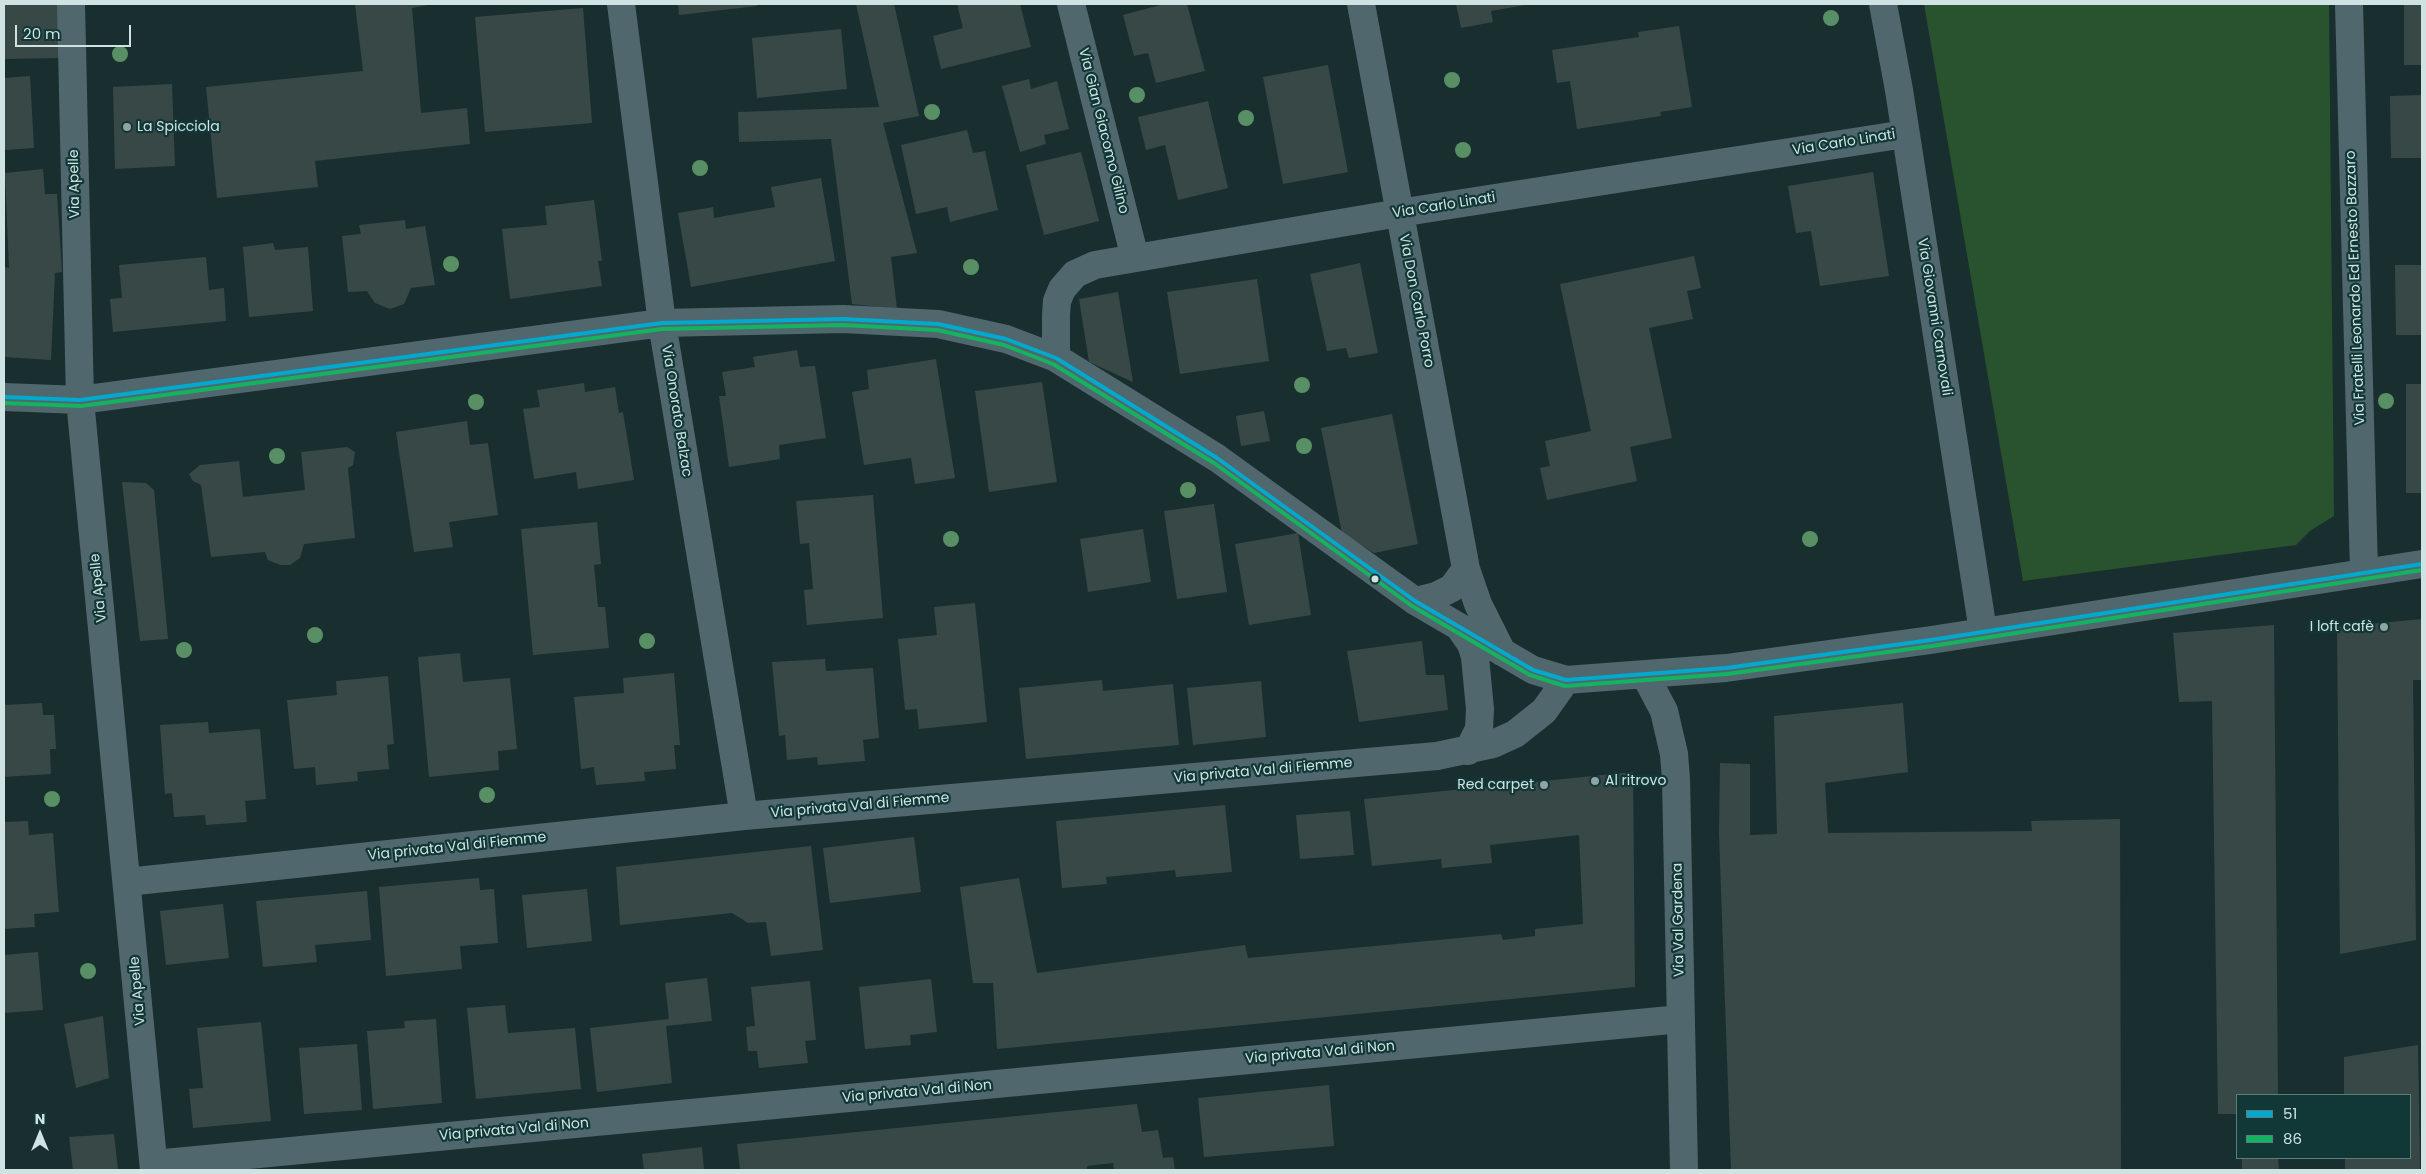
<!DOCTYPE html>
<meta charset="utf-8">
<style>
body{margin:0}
#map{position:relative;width:2426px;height:1174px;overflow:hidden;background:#192f2f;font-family:Poppins,sans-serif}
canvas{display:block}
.frame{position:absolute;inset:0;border:5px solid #cfe3e3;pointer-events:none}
.legend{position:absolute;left:2236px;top:1094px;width:175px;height:65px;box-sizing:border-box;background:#113737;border:1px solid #5d7c7c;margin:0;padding:6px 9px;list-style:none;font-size:15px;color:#cfe3e3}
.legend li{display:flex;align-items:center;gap:10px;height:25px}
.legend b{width:25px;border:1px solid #5d7c7c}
.north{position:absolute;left:15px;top:1109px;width:50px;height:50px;-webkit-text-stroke:4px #113737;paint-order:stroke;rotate:0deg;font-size:14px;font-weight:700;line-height:20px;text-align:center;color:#cfe3e3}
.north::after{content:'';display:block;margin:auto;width:18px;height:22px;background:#cfe3e3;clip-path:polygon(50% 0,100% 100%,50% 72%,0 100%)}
.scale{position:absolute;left:15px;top:25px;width:116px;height:22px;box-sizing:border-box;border:2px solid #cfe3e3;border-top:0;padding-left:6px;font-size:15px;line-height:18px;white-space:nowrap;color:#cfe3e3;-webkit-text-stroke:4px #113737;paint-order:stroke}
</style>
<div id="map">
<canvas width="2426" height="1174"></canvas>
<div class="frame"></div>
<ul class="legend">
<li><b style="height:6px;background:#00a9ce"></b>51</li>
<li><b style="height:6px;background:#13b361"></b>86</li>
</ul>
<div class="north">N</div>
<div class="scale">20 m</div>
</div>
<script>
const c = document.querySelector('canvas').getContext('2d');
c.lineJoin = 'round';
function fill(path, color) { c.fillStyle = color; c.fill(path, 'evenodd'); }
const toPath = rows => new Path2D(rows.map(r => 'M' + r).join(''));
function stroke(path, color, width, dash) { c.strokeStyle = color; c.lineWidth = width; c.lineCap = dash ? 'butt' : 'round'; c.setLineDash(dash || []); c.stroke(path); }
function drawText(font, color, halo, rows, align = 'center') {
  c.font = font + ' Poppins,sans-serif'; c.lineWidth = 4.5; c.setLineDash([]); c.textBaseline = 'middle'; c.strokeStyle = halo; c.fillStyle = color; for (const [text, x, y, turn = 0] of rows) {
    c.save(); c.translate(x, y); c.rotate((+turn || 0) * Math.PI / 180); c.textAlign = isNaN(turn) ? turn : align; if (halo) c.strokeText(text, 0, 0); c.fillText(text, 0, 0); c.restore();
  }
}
fill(toPath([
 [1924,4,2329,4,2334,516,2310,531,2296,545,2023,581]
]), '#29522e');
fill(toPath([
 [4,4,58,4,59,58,4,59],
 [355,4,432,4,412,8,421,113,467,108,470,144,315,161,318,187,217,198,206,87,363,71],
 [678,4,757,4,757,6,679,15],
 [856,4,894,4,919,116,883,123,917,253,891,257,897,309,852,304,831,139,739,142,738,112,879,107],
 [957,4,1020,4,1031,47,941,69,933,36,963,28],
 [1164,4,1187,4,1205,71,1156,83,1148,53,1134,56,1123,15],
 [1456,4,1525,4,1525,5,1491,11,1493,22,1461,28],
 [2404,4,2422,4,2422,65,2404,65],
 [583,8,592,123,485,132,475,17],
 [1679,26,1692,107,1660,112,1661,116,1577,129,1570,81,1557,83,1552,50,1639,37,1638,32],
 [841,29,847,89,757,98,752,38],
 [1328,65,1348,172,1283,184,1263,77],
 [30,76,34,148,4,150,4,78],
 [1029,79,1031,89,1057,81,1069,129,1044,135,1046,144,1020,152,1002,86],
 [172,84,175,166,115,169,113,87],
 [2422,95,2422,158,2391,158,2390,96],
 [1208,101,1228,188,1178,200,1165,145,1146,150,1138,117],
 [967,130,973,153,985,151,998,210,950,222,947,207,916,214,901,145],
 [1081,152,1099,221,1044,235,1026,165],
 [43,169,45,194,57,194,62,272,55,273,51,360,4,357,4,267,9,268,5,173],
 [1873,172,1889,276,1820,286,1811,231,1796,233,1788,186],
 [821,178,835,261,691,287,678,213,713,207,714,218,775,207,771,187],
 [594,200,602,261,598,261,602,286,510,299,502,229,547,225,545,206],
 [405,220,406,229,425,226,435,285,411,288,404,304,390,309,375,303,367,291,348,292,342,236,361,234,359,225],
 [273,243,275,250,308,247,313,311,249,317,243,247],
 [1694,256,1701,288,1687,291,1693,319,1649,328,1672,438,1630,447,1637,481,1547,500,1540,468,1550,466,1545,441,1591,431,1560,284],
 [206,257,209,290,224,288,226,321,113,332,110,299,122,298,119,265],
 [1360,263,1378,353,1349,358,1346,348,1327,351,1310,274],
 [2395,265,2422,265,2422,335,2396,335],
 [1257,279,1269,361,1180,374,1167,292],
 [1118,292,1133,382,1089,362,1079,299],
 [797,350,800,367,815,366,826,438,779,445,780,459,729,467,719,396,726,396,722,372,755,367,753,357],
 [936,359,955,478,915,484,911,458,864,465,852,392,869,389,867,370],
 [1042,382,1057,482,989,492,975,391],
 [584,383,585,392,615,387,619,413,623,412,634,480,578,489,576,472,534,479,523,409,540,407,537,390],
 [2406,384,2422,384,2422,493,2406,493],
 [1264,411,1270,441,1241,446,1236,416],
 [1392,414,1418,544,1374,553,1342,533,1321,428],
 [467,421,470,445,488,443,498,515,449,522,453,547,414,552,396,432],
 [347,447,355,452,353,465,348,468,355,538,304,544,300,558,290,565,280,565,268,560,265,552,211,557,201,485,193,481,189,474,200,465,239,461,243,497,305,490,301,452],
 [122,482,146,483,154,490,168,639,140,641],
 [873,495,883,618,807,625,804,590,813,589,809,543,800,544,796,501],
 [1214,504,1227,592,1177,599,1164,511],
 [597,522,601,564,594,565,598,607,605,607,609,648,533,655,521,529],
 [1143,529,1151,582,1088,592,1080,539],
 [1298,533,1311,615,1249,625,1235,544],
 [975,603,987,722,919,729,917,709,905,710,898,639,937,635,934,607],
 [2422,619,2422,680,2413,680,2416,940,2340,954,2337,627],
 [2274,625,2278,1095,2237,1095,2237,1114,2218,1114,2212,701,2179,702,2173,633],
 [1422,641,1426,675,1444,675,1448,710,1359,722,1347,651],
 [460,653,463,682,510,678,517,749,498,751,499,770,429,777,418,657],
 [825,659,826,671,873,668,879,738,863,740,865,761,818,765,817,757,787,760,785,735,779,736,772,662],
 [674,673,680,745,674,745,676,769,644,772,645,781,596,785,594,767,581,769,574,697,624,693,623,678],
 [388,676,394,744,387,745,389,769,357,772,358,781,316,785,315,767,294,769,287,700,337,695,336,681],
 [1102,680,1103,691,1173,684,1179,745,1026,759,1019,688],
 [1261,681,1266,737,1193,745,1187,688],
 [42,703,43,715,54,715,56,749,50,749,51,774,4,777,4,705],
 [1903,703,1908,772,1825,783,1828,833,2032,831,2031,821,2120,819,2121,1170,1731,1170,1719,834,1720,763,1750,764,1750,835,1777,834,1774,716],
 [208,722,209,733,260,729,266,799,245,801,247,822,206,825,205,815,174,817,172,793,165,794,160,725],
 [1633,772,1635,987,997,1049,993,983,973,983,960,887,1019,878,1037,973,1245,945,1248,958,1501,934,1503,940,1535,936,1535,929,1583,924,1579,835,1490,845,1492,863,1442,868,1441,859,1372,866,1364,799],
 [1225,805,1232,872,1176,877,1175,870,1106,877,1107,884,1062,888,1056,821],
 [1350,811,1354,855,1300,859,1296,815],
 [28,821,29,835,53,833,59,912,34,914,35,927,4,929,4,822],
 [914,837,921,892,830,903,823,848],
 [811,846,823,950,771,956,766,922,748,923,732,913,620,925,616,867],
 [479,878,480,890,494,889,498,943,460,946,462,969,386,976,379,887],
 [587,889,592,941,527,948,522,895],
 [367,891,371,940,315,945,317,962,263,967,256,901],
 [223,904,229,958,166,965,160,911],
 [38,952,43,1010,4,1013,4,955],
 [707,978,712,1021,666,1026,672,1083,597,1092,590,1028,669,1019,665,983],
 [931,979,937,1032,910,1035,911,1045,865,1049,859,987],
 [810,981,816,1040,805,1041,808,1063,759,1068,757,1051,748,1051,746,1027,755,1026,751,987],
 [505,1005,508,1033,575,1028,581,1089,476,1099,467,1008],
 [103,1016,109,1078,76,1088,64,1024],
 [436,1019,442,1103,373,1109,367,1031,405,1028,404,1021],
 [261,1022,271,1121,193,1128,189,1089,203,1088,197,1028],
 [357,1044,362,1110,304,1114,299,1048],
 [2418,1045,2420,1170,2345,1170,2345,1158,2410,1158,2410,1095,2344,1095,2344,1057],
 [1329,1085,1334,1146,1204,1157,1198,1098],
 [1137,1104,1142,1132,1158,1130,1163,1158,1173,1157,1175,1170,1114,1170,1113,1163,1087,1166,1087,1170,740,1170,737,1144],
 [114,1134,118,1170,73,1170,69,1137],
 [702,1147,704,1170,644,1170,642,1154],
 [2242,1158,2278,1158,2279,1170,2242,1170]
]), '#384846');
stroke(toPath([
 [71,4,80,400,154,1170],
 [621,4,662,323,744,816],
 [1071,4,1135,258],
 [1361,4,1466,569,1478,604,1502,652],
 [1883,4,1899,90,1983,631],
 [2349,4,2364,572],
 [1056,358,1056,315,1057,301,1062,289,1075,274,1095,265,1399,213,1905,134],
 [4,397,80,400,662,323,843,319,938,324,1006,339,1056,358,1217,458,1415,601,1533,670,1566,680,1726,668,1931,640,2422,564],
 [1415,601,1436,596,1452,588,1466,569],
 [1460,628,1471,644,1475,657,1480,709,1479,729,1468,751],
 [1645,675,1664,711,1674,754,1676,779,1684,1170],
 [127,882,744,816,1437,756,1493,744,1515,734,1544,711,1566,680],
 [154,1164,1681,1019]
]), '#51676e', 28);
stroke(toPath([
 [4,397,80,400,662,323,843,319,938,324,1006,339,1056,358,1217,458,1415,601,1533,670,1566,680,1726,668,1931,640,2422,564]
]), '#00a9ce', 4);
stroke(toPath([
 [4,403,81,406,662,329,843,325,937,330,1004,345,1053,364,1214,463,1412,606,1530,675,1565,686,1727,674,1932,646,2422,570]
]), '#13b361', 4);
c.fillStyle = '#598f64';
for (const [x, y] of [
 [1831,18],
 [120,54],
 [1452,80],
 [1137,95],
 [932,112],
 [1246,118],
 [1463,150],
 [700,168],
 [451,264],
 [971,267],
 [1302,385],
 [2386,401],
 [476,402],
 [1304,446],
 [277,456],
 [1188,490],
 [951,539],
 [1810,539],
 [315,635],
 [647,641],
 [184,650],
 [487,795],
 [52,799],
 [88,971]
]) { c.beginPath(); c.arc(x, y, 8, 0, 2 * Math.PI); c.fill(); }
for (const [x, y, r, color] of [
 [127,127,5,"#8fa4a4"],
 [1375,579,4.5,"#cfe3e3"],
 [2384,627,5,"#8fa4a4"],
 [1595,781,5,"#8fa4a4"],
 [1544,785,5,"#8fa4a4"]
]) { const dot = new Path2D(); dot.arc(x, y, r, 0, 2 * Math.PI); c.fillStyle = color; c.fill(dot); stroke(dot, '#113737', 2); }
drawText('14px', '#cfe3e3', '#113737', [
 ["La Spicciola",137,127],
 ["I loft cafè",2374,627,"right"],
 ["Al ritrovo",1605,781],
 ["Red carpet",1534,785,"right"]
], 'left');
drawText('14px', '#cfe3e3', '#113737', [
 ["Via Gian Giacomo Gilino",1103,131,76],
 ["Via Carlo Linati",1844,143,-9],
 ["Via Apelle",75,184,-91],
 ["Via Carlo Linati",1444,206,-9],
 ["Via Fratelli Leonardo Ed Ernesto Bazzaro",2356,288,-92],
 ["Via Don Carlo Porro",1416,301,79],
 ["Via Giovanni Carnovali",1934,317,81],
 ["Via Onorato Balzac",676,411,81],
 ["Via Apelle",99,588,-96],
 ["Via privata Val di Fiemme",1263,771,-5],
 ["Via privata Val di Fiemme",860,806,-5],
 ["Via privata Val di Fiemme",457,847,-6],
 ["Via Val Gardena",1679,920,-91],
 ["Via Apelle",138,991,-95],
 ["Via privata Val di Non",1320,1053,-5],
 ["Via privata Val di Non",917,1092,-5],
 ["Via privata Val di Non",514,1130,-5]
]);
</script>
